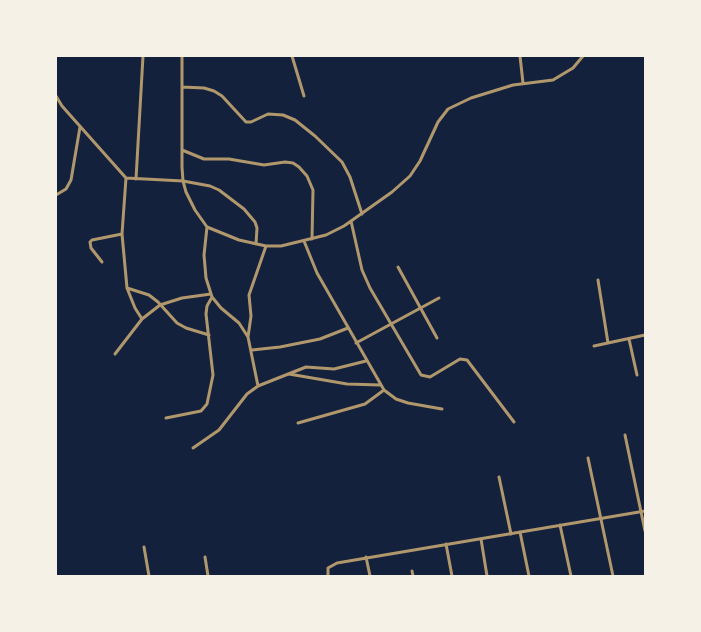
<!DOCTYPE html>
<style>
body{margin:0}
#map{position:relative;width:701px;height:632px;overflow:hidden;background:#14213d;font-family:Cabin,sans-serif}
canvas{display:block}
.frame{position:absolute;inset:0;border:57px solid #f6f1e7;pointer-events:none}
</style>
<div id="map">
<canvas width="701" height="632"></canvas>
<div class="frame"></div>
</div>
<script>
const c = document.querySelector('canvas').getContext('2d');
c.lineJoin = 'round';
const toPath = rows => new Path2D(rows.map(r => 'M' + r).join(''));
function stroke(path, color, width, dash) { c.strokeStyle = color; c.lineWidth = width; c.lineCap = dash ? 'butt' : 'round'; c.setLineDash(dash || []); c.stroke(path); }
stroke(toPath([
 [182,56,182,167,183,181,186,192,195,210,207,227,239,240,266,246,281,246,326,235,344,226,392,192,410,176,420,161,438,122,448,109,471,98,513,85,553,80,573,68,583,56],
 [292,56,304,96],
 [520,56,523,83],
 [182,87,204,88,214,91,222,96,246,122,251,122,268,114,283,115,295,120,315,136,342,162,350,177,362,214],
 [56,96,62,106,126,178,183,181,210,186,219,190,244,209,255,222,257,228,256,244],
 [182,150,204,159,229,159,264,165,285,162,293,163,299,167,307,176,313,190,312,239],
 [126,178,122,234,127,288,135,308,142,319],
 [136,179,143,56],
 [56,195,66,189,71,180,80,127],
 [351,221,362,270,370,288,421,375,430,377,460,359,467,360,514,422],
 [207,227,204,255,206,278,212,297,221,308,239,323,248,337,258,386],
 [304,241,317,273,384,390,396,399,408,403,442,409],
 [102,262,91,248,90,242,92,240,122,234],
 [398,267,437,338],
 [598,280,608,343],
 [127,288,149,295,158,302,177,323,186,328,209,335],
 [248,337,251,316,249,295,266,246],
 [629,339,637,375],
 [356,343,439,298],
 [594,346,645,335],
 [252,350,280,347,320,339,348,328],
 [115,354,142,319,160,305,182,298,211,294],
 [289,374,347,384,380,385],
 [166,418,201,411,207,404,213,375,206,314,207,306,212,297],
 [298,423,365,404,384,390],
 [625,435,645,531],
 [193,448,219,430,247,394,258,386,306,367,334,369,366,361],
 [588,458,613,576],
 [499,477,511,534],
 [560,525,571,576],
 [520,532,529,576],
 [481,539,487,576],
 [446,544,452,576],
 [144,547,149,576],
 [205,557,208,576],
 [366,557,370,576],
 [412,571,413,576],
 [328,576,328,568,337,563,645,511]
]), '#b1986c', 3);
</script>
